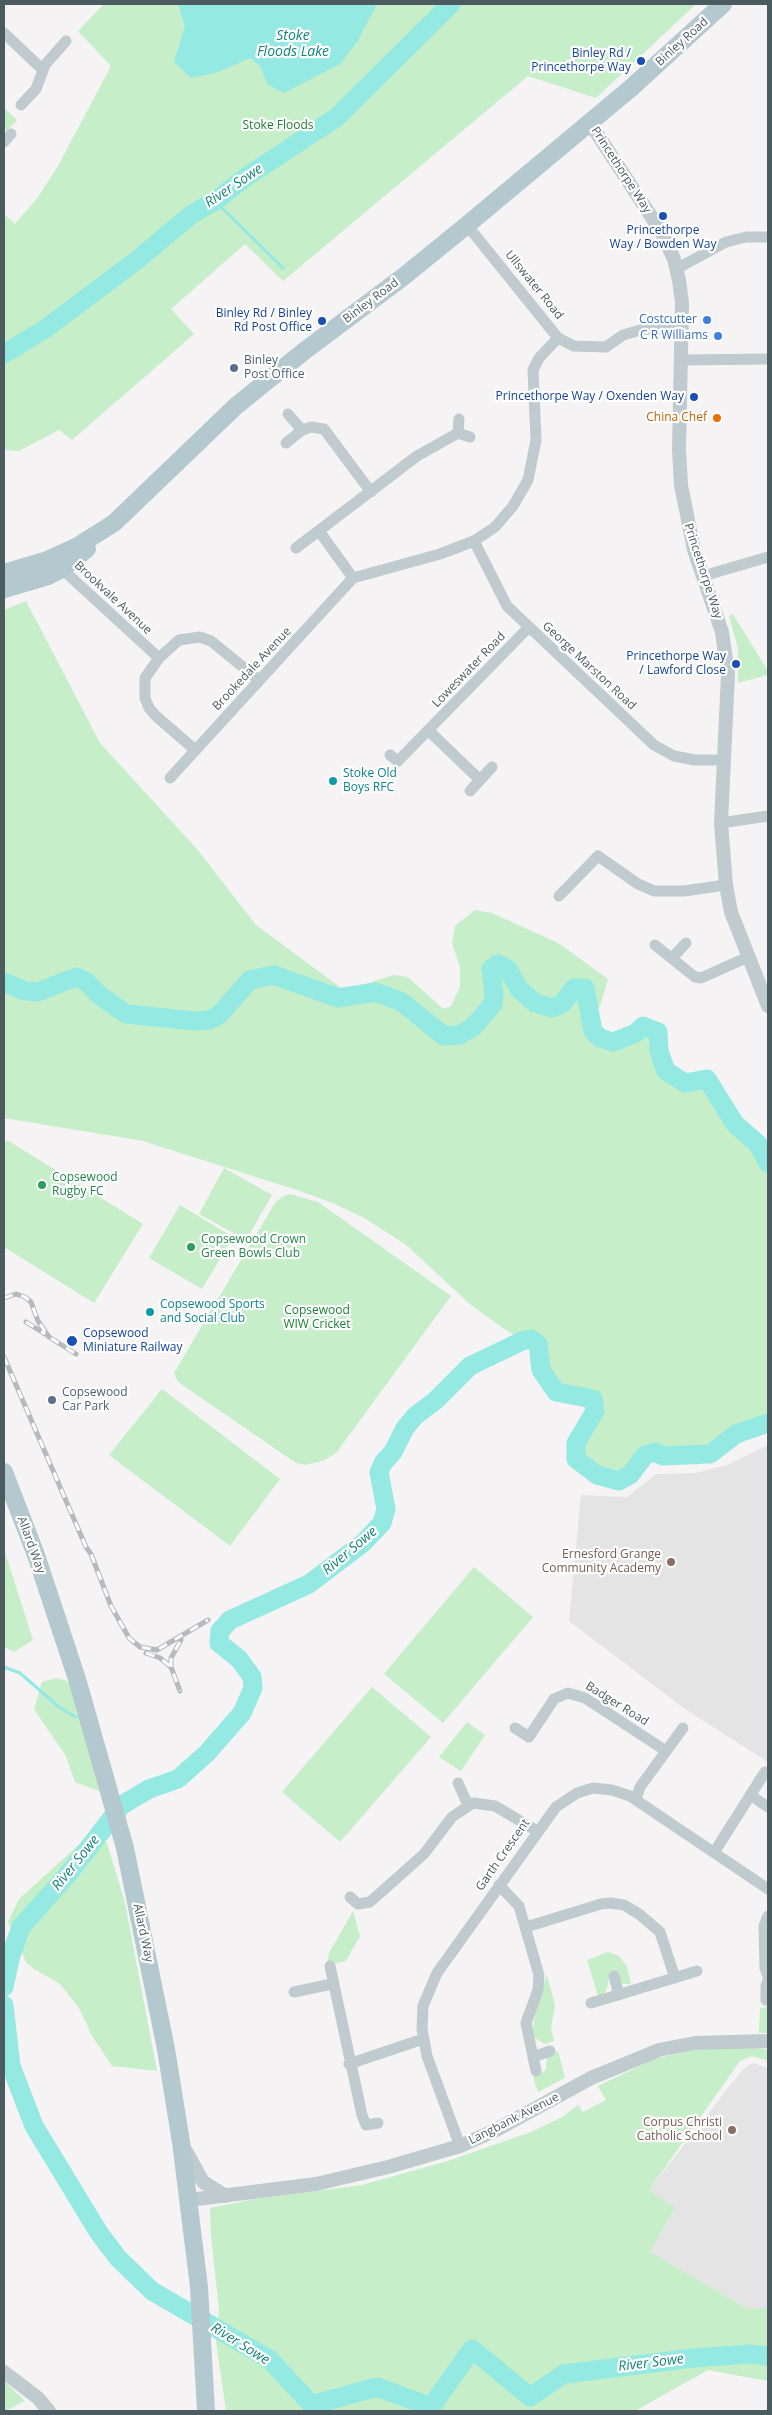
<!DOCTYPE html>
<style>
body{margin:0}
#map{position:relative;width:772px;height:2415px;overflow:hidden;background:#f5f3f3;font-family:"Open Sans",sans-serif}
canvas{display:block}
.frame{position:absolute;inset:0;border:5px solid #4b5b5f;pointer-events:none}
</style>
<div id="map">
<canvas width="772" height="2415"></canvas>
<div class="frame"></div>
</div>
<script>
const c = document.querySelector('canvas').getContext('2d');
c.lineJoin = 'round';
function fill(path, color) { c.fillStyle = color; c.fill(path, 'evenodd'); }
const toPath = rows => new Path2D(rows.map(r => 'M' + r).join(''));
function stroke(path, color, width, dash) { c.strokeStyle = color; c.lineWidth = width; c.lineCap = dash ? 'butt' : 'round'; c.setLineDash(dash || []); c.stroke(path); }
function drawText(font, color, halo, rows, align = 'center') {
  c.font = font + ' "Open Sans",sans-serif'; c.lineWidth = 4.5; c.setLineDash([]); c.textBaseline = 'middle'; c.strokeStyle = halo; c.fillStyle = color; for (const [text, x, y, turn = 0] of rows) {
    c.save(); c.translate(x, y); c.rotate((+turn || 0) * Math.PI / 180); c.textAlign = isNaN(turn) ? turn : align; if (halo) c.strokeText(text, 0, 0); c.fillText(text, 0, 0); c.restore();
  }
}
fill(toPath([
 [768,1445,768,1762,685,1709,569,1621,581,1495,627,1497,656,1474,695,1473,727,1465],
 [753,2063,768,2068,768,2308,748,2309,650,2252,675,2209,649,2190,742,2070]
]), '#e5e4e5');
fill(toPath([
 [104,4,696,4,596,98,528,76,283,281,245,244,171,309,194,334,72,440,59,430,19,451,4,450,4,214,15,224,38,197,59,164,111,66,78,31],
 [4,108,17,120,7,131,4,128],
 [26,601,100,743,196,848,256,925,352,996,374,981,394,975,408,977,443,1009,451,1006,460,987,460,967,452,943,455,926,475,910,492,913,558,943,608,979,601,1003,591,1024,593,1032,600,1038,613,1042,636,1033,643,1026,658,1032,659,1051,666,1071,685,1083,707,1079,735,1124,758,1144,768,1163,768,1423,737,1434,710,1454,663,1456,654,1452,645,1455,630,1475,619,1481,597,1475,576,1459,576,1443,595,1411,593,1399,556,1392,541,1370,538,1344,531,1340,522,1341,503,1328,471,1305,405,1244,364,1218,333,1203,300,1191,143,1141,4,1118,4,610],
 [733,614,768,671,768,675,738,683,738,648,729,616],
 [7,1140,143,1224,94,1303,4,1247,4,1145],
 [224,1168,272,1195,246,1240,199,1214],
 [290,1194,318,1202,451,1296,336,1453,325,1460,306,1465,296,1463,178,1382,174,1373,275,1203,282,1197],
 [180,1205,233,1237,202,1289,149,1258],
 [162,1389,280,1479,230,1546,109,1455],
 [4,1549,33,1640,14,1652,4,1647],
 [474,1567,533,1617,443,1723,384,1674],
 [56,1678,67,1681,74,1689,99,1791,75,1782,66,1756,34,1709,42,1682],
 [372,1687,431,1737,340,1842,282,1792],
 [467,1722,485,1735,461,1771,439,1757],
 [92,1833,107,1843,125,1903,157,2071,112,2066,91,2034,79,2008,60,1984,34,1969,26,1962,8,1922,19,1899],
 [353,1911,360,1936,346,1961,327,1965,329,1953],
 [608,1952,619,1956,627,1967,631,1984,624,1984,609,1977,607,1989,604,1994,598,1996,587,1960],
 [547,1975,555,2005,551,2028,554,2041,545,2044,532,2036,536,2007],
 [768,2007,768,2033,759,2033,760,2008],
 [745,2047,768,2049,768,2061,752,2056,740,2061,649,2190,675,2208,650,2252,748,2309,768,2308,768,2381,708,2370,635,2411,226,2411,216,2341,219,2309,211,2236,210,2208,255,2199,362,2185,448,2161,531,2132,562,2117,578,2105,583,2112,606,2100,598,2086,654,2059,695,2050],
 [558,2051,565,2078,538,2092,533,2077,546,2070,547,2057],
 [4,2381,25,2401,5,2411,4,2411]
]), '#c5eec9');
fill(toPath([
 [178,4,377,4,357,42,340,64,284,93,268,85,260,66,250,58,218,72,191,78,174,62,185,26]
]), '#94e9e2');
stroke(toPath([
 [215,201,283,268],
 [4,1667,20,1673,59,1707,76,1717]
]), '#94e9e2', 3);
stroke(toPath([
 [4,354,45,329,137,260,192,214,215,201,246,177,337,117,451,4],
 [4,982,25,991,38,992,76,977,87,982,98,994,126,1014,195,1021,210,1020,219,1015,250,980,274,975,338,998,375,992,402,1002,444,1036,460,1035,473,1027,493,1004,494,995,491,969,498,964,508,969,519,989,535,1003,552,1008,562,1004,574,988,585,988,593,1031,600,1038,613,1042,636,1033,643,1026,658,1032,659,1051,666,1071,685,1083,707,1079,735,1124,758,1144,768,1163],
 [4,1987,11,1955,21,1927,69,1873,122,1805,149,1789,178,1779,207,1753,242,1713,253,1688,252,1677,239,1659,219,1643,220,1631,230,1620,309,1584,363,1543,382,1523,386,1509,379,1472,383,1463,393,1452,405,1428,415,1416,435,1401,470,1366,522,1341,531,1339,538,1344,541,1370,556,1392,593,1399,595,1411,576,1443,576,1459,597,1475,619,1481,630,1475,645,1455,655,1452,663,1456,710,1454,736,1434,768,1423],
 [4,2005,11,2066,34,2126,99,2233,118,2258,152,2291,269,2359,312,2405,377,2387,431,2407,472,2349,530,2397,564,2374,693,2358,750,2354,768,2356]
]), '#94e9e2', 19);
stroke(toPath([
 [4,33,43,70],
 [21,105,36,89,45,65,66,41],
 [4,142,11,134],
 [467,225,558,338,574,346,606,347,623,335,644,329,683,330],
 [676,269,726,242,746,237,768,237],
 [683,360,768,359],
 [288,414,302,430],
 [459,419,458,433,470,437],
 [286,443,302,430,311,427,324,429,371,492],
 [319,531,353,578],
 [474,541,507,606,654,745,674,756,695,760,723,760],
 [296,548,417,456,458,433],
 [64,562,62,569,159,658],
 [703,576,768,557],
 [353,578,440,554,474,541,495,527,513,506,528,480,536,440,533,370,539,358,558,338],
 [429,731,480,780],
 [194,749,156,716,149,708,145,698,145,678,159,658,179,640,200,637,211,641,259,680],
 [390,755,398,761,528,628],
 [170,778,353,578],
 [470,791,492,767],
 [721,823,768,816],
 [559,896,598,856,638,884,654,891,684,891,726,885],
 [655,945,695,977,701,978,748,957],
 [672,958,686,943],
 [515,1728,529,1737,554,1699,568,1693,585,1698,666,1751],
 [458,1783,468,1805],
 [750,1795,768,1807],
 [636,1799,640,1787,683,1728],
 [715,1851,765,1772],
 [499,1885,519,1906,539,1975,538,1990,526,2023,533,2057,550,2051],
 [350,1897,358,1904,370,1902,424,1854,452,1817,473,1803,495,1806,537,1831],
 [768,1916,764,1926,765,1968,768,1976],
 [526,1927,601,1904,610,1903,624,1905,639,1914,660,1932,675,1978],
 [330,1966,362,2115,366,2125,378,2123],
 [614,1976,619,1995],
 [294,1992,332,1984],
 [766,2000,766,1986,768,1980],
 [591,2003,697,1971],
 [533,2057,536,2071],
 [349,2064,423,2039],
 [460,2146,427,2056,422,2029,423,2006,437,1973,556,1807,577,1793,593,1788,612,1790,630,1796,768,1889]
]), '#bfcbce', 11);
stroke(toPath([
 [590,123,662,233,674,259,679,280,682,303,679,450,681,485,694,550,722,632,728,674,721,823,726,885,731,912,768,1006],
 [186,2151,203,2182,226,2196],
 [189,2200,316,2184,388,2167,460,2146,496,2130,591,2078,659,2050,695,2043,768,2041],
 [4,2372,38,2398,49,2411]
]), '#bfcbce', 14);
stroke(toPath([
 [4,573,45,561,76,547,114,523,236,406,303,352,403,277,467,225,631,88,723,4],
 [4,589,48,576,62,569,87,549],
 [4,1472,36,1555,77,1679,125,1848,166,2049,181,2142,199,2287,206,2411]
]), '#b4c9cf', 18);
const rail = toPath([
 [4,1298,16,1294,25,1297,31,1302,38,1321,49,1337,76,1354],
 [26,1322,45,1334],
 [4,1357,86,1547,91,1554,111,1606,129,1638,140,1647,157,1650,208,1620],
 [146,1653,160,1658,171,1667,180,1691],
 [171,1667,171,1658,181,1640]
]);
stroke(rail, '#b5babc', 5);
stroke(rail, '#fff', 3, [9]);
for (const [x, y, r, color] of [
 [641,61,5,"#1a4fb4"],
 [663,216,5,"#1a4fb4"],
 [707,320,5,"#3f7fe0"],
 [322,321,5,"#1a4fb4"],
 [718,336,5,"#3f7fe0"],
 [234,368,5,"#5c6f8a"],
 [694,397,5,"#1a4fb4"],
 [717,418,5,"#e8710a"],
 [736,664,5,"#1a4fb4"],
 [333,781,5,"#0f9aa8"],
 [42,1185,5,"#2e9e5b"],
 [191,1247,5,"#2e9e5b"],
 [150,1312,5,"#0f9aa8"],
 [72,1341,6,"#1a4fb4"],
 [52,1400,5,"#5c6f8a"],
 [671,1562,5,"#8d6e63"],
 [732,2130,5,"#8d6e63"]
]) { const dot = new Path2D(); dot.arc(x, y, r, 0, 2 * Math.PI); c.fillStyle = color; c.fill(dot); stroke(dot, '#fff', 2); }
drawText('12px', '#4b5b5f', '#fff', [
 ["Binley Road",682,42,-42],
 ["Princethorpe Way",621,170,57],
 ["Ullswater Road",534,285,51],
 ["Binley Road",371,301,-37],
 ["Princethorpe Way",703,571,72],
 ["Brookvale Avenue",113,598,43],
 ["George Marston Road",589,666,43],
 ["Brookedale Avenue",252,669,-47],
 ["Loweswater Road",469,670,-46],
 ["Allard Way",31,1545,70],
 ["Badger Road",617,1704,32],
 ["Garth Crescent",503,1855,-55],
 ["Allard Way",143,1933,78],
 ["Langbank Avenue",514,2119,-27]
]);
drawText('12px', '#164399', '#fff', [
 ["Binley Rd /",631,54],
 ["Princethorpe Way",631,68],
 ["Princethorpe",663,231,"center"],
 ["Way / Bowden Way",663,245,"center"],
 ["Binley Rd / Binley",312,314],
 ["Rd Post Office",312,328],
 ["Princethorpe Way / Oxenden Way",684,397],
 ["Princethorpe Way",726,657],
 ["/ Lawford Close",726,671],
 ["Copsewood",83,1334,"left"],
 ["Miniature Railway",83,1348,"left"]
], 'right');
drawText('12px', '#1d8032', '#fff', [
 ["Stoke Floods",278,126],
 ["Copsewood",317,1311],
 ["WIW Cricket",317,1325]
]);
drawText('12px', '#366cbe', '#fff', [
 ["Costcutter",697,320],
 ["C R Williams",708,336]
], 'right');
drawText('12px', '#4e5e75', '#fff', [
 ["Binley",244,361],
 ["Post Office",244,375],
 ["Copsewood",62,1393],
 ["Car Park",62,1407]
], 'left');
drawText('12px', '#c56008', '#fff', [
 ["China Chef",707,418]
], 'right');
drawText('12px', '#0d838f', '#fff', [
 ["Stoke Old",343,774],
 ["Boys RFC",343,788],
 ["Copsewood Sports",160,1305],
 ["and Social Club",160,1319]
], 'left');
drawText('12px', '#27864d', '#fff', [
 ["Copsewood",52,1178],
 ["Rugby FC",52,1192],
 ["Copsewood Crown",201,1240],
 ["Green Bowls Club",201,1254]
], 'left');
drawText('12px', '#785e54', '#fff', [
 ["Ernesford Grange",661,1555],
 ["Community Academy",661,1569],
 ["Corpus Christi",722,2123],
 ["Catholic School",722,2137]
], 'right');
drawText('italic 14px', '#13847b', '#fff', [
 ["Stoke",293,36],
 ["Floods Lake",293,52],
 ["River Sowe",234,186,-34],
 ["River Sowe",350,1551,-40],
 ["River Sowe",76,1863,-51],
 ["River Sowe",240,2344,32],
 ["River Sowe",651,2363,-7]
]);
</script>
